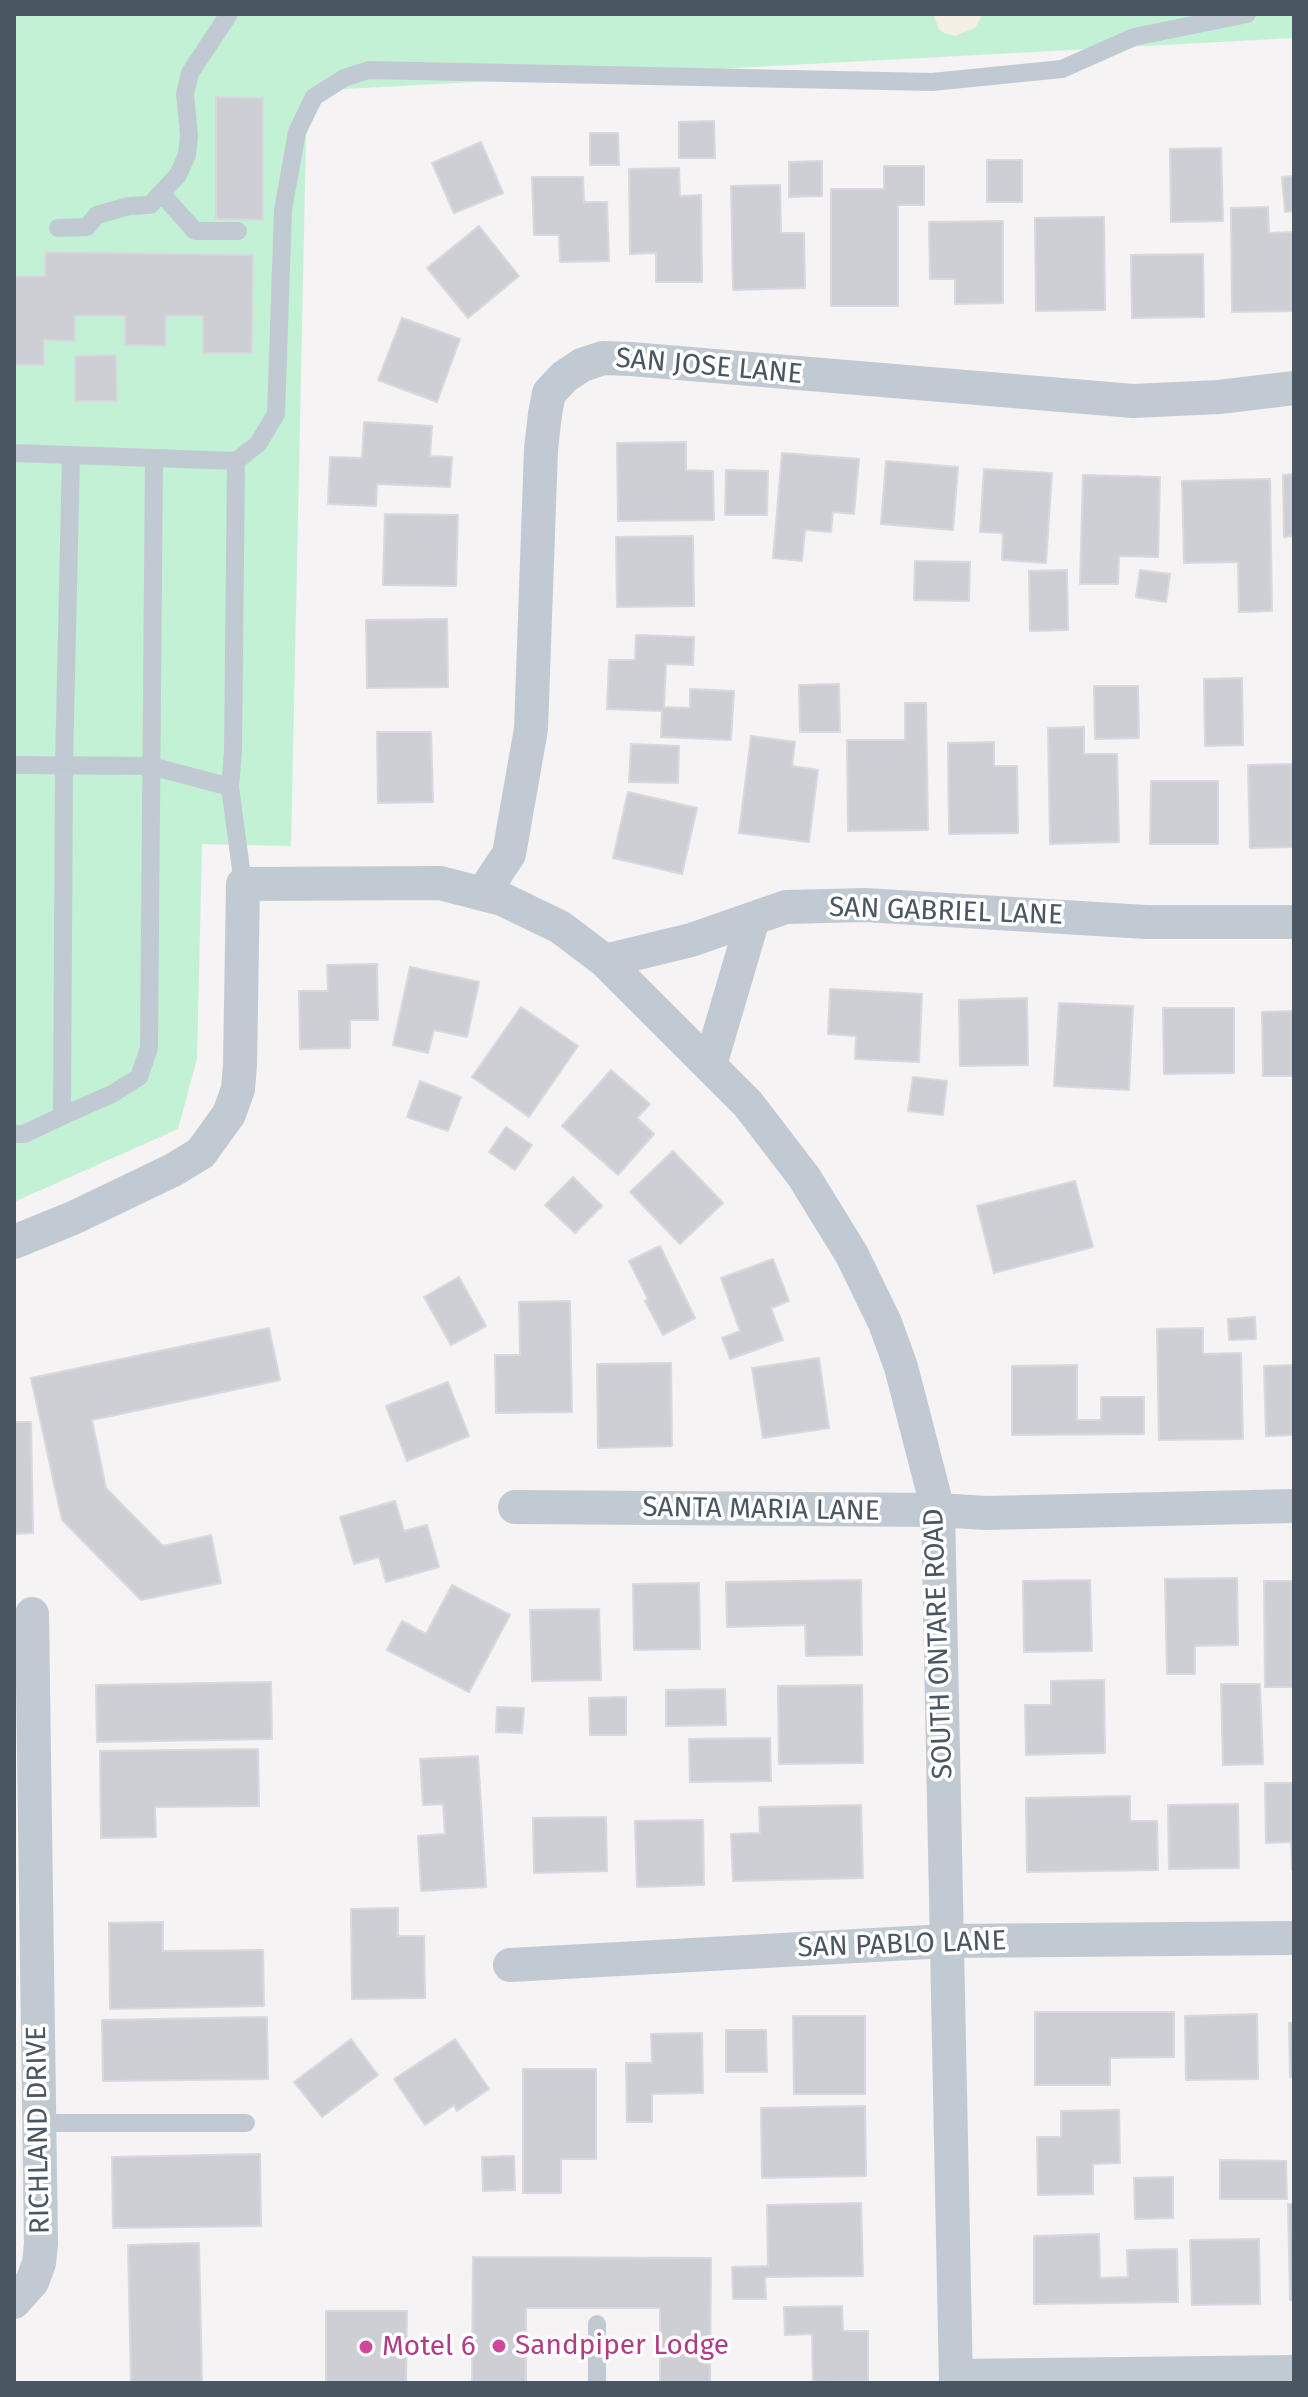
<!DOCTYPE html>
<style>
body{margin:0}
#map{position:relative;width:1308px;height:2397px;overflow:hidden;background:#f5f3f3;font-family:"Fira Sans",sans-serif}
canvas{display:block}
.frame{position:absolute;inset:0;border:16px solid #4a5661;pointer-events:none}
</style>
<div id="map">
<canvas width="1308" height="2397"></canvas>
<div class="frame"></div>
</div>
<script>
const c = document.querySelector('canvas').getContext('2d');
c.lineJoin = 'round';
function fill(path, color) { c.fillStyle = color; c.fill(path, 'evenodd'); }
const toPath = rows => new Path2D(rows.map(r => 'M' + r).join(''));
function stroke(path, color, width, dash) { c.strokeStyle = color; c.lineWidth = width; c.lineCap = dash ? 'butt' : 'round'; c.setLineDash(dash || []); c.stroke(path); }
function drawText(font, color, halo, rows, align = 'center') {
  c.font = font + ' "Fira Sans",sans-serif'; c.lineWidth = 7; c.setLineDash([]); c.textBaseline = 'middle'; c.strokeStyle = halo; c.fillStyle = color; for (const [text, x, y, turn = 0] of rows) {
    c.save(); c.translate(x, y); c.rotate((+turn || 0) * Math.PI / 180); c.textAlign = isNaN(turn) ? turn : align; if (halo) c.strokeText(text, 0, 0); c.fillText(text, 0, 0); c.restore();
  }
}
fill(toPath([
 [14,14,1294,14,1294,38,307,91,291,846,202,844,197,1059,178,1129,14,1202]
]), '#c3f1d5');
fill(toPath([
 [933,14,983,14,975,28,955,36,944,33,939,29]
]), '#f5f0e5');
const building = toPath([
 [216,97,263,98,263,220,216,219,216,97],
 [714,121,715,158,679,158,679,122,714,121],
 [590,133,618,133,619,165,590,165,590,133],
 [481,142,503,193,454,213,432,163,481,142],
 [1221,148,1223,221,1171,222,1170,149,1221,148],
 [987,160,1022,160,1022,202,987,202,987,160],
 [822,161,822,196,789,197,789,162,822,161],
 [884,166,924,166,924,205,898,205,898,306,831,306,831,189,884,189,884,166],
 [679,168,680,196,701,195,702,282,656,282,656,253,630,254,629,169,679,168],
 [1294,176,1294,211,1285,212,1282,177,1294,176],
 [532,177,583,177,584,202,607,202,609,261,560,262,559,235,534,235,532,177],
 [780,185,781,233,804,233,805,288,733,290,731,186,780,185],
 [1268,207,1269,233,1294,232,1294,311,1232,312,1231,208,1268,207],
 [1104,217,1105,310,1036,311,1035,218,1104,217],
 [1003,221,1003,303,955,304,955,279,930,279,929,222,1003,221],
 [479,226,519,276,468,318,427,268,479,226],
 [45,252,253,255,252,353,203,353,203,316,166,316,166,346,125,345,125,316,75,316,75,341,44,340,44,365,14,365,14,276,45,276,45,252],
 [1203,254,1204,317,1132,318,1131,255,1203,254],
 [402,318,460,339,437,402,378,380,402,318],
 [116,355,117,401,75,401,75,356,116,355],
 [364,422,432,426,430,456,452,457,450,487,377,484,376,506,328,504,330,457,362,458,364,422],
 [686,442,686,470,713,471,714,520,618,521,617,443,686,442],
 [782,453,859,459,854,514,833,512,831,532,805,530,802,561,773,558,782,453],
 [886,461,958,467,953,530,881,524,886,461],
 [984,469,1052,473,1046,563,1002,560,1003,533,980,532,984,469],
 [726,470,768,471,767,515,725,515,726,470],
 [1294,474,1294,536,1284,537,1283,475,1294,474],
 [1083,475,1160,477,1158,557,1119,556,1118,584,1080,584,1083,475],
 [1270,479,1272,611,1239,612,1238,562,1184,563,1182,481,1270,479],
 [385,514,458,515,456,586,383,585,385,514],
 [693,536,694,606,617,607,616,537,693,536],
 [915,561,970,562,969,601,914,600,915,561],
 [1067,570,1068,630,1030,631,1029,571,1067,570],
 [1140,570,1170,574,1166,602,1136,597,1140,570],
 [447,619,448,687,367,688,366,620,447,619],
 [636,635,694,637,693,665,666,664,664,707,690,708,690,689,734,691,731,740,661,737,662,711,607,709,609,660,635,660,636,635],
 [1242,678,1243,745,1205,746,1204,679,1242,678],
 [839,684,840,732,800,732,799,685,839,684],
 [1094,686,1138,686,1139,738,1095,739,1094,686],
 [905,703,926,703,928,830,848,831,847,740,905,740,905,703],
 [1084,727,1084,754,1117,754,1119,842,1050,844,1048,728,1084,727],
 [377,732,431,732,433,802,378,803,377,732],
 [751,736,795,742,792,766,818,770,809,842,739,833,751,736],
 [994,742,994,766,1017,766,1018,833,949,834,948,743,994,742],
 [631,744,679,746,678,783,629,782,631,744],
 [1294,764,1294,847,1250,848,1248,765,1294,764],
 [1151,781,1218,781,1218,844,1150,844,1151,781],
 [628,792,697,808,682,874,613,858,628,792],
 [377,964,378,1020,350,1020,350,1048,300,1049,299,991,328,991,327,965,377,964],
 [410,967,479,982,467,1037,434,1030,428,1053,393,1045,410,967],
 [830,989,922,994,919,1062,855,1059,856,1036,828,1034,830,989],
 [1027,998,1028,1065,960,1066,959,1000,1027,998],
 [1059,1003,1133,1006,1129,1090,1054,1086,1059,1003],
 [521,1007,578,1046,529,1117,472,1077,521,1007],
 [1163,1008,1234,1008,1234,1073,1164,1074,1163,1008],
 [1294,1011,1294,1076,1263,1076,1262,1012,1294,1011],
 [611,1070,650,1104,637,1118,654,1134,618,1175,562,1126,611,1070],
 [913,1077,947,1081,943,1115,908,1111,913,1077],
 [420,1081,461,1097,448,1131,407,1117,420,1081],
 [506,1127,532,1145,515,1170,489,1152,506,1127],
 [673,1151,723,1203,680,1244,630,1192,673,1151],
 [573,1177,602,1206,575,1233,545,1205,573,1177],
 [1075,1181,1093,1247,994,1273,977,1206,1075,1181],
 [660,1246,695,1318,663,1335,645,1301,648,1299,629,1261,660,1246],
 [773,1259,789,1301,771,1308,783,1340,730,1359,722,1338,740,1331,721,1278,773,1259],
 [459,1277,486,1326,451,1345,424,1297,459,1277],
 [570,1301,572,1412,496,1413,495,1355,520,1355,519,1302,570,1301],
 [1255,1317,1256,1339,1229,1340,1228,1319,1255,1317],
 [269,1328,280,1380,92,1420,106,1488,163,1546,211,1535,221,1583,141,1600,62,1520,31,1378,269,1328],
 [1203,1328,1203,1354,1241,1353,1243,1439,1159,1440,1157,1329,1203,1328],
 [819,1358,829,1428,763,1438,752,1368,819,1358],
 [671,1363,672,1446,598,1448,597,1364,671,1363],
 [1077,1365,1077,1420,1101,1420,1101,1397,1144,1397,1144,1434,1012,1435,1012,1366,1077,1365],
 [1294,1365,1294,1435,1266,1436,1264,1366,1294,1365],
 [448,1382,469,1436,407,1461,386,1406,448,1382],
 [14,1422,31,1422,33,1533,14,1534,14,1422],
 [395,1501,404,1531,427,1525,439,1567,386,1582,379,1557,354,1564,340,1517,395,1501],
 [1237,1578,1238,1645,1195,1646,1195,1674,1167,1674,1165,1579,1237,1578],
 [861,1580,862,1655,806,1656,805,1625,727,1627,726,1582,861,1580],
 [1090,1580,1092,1651,1024,1652,1023,1581,1090,1580],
 [1264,1581,1294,1581,1294,1687,1265,1687,1264,1581],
 [699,1583,700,1649,634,1650,633,1584,699,1583],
 [452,1585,510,1615,469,1692,387,1650,402,1621,426,1634,452,1585],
 [599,1609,601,1680,532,1681,530,1610,599,1609],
 [1104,1680,1105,1753,1026,1755,1025,1705,1051,1705,1051,1681,1104,1680],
 [271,1682,272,1739,97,1742,96,1685,271,1682],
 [1221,1684,1260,1684,1263,1764,1223,1765,1221,1684],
 [862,1685,863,1763,779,1764,778,1686,862,1685],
 [725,1689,726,1725,666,1726,666,1690,725,1689],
 [626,1697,626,1735,590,1735,589,1698,626,1697],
 [497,1707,524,1708,522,1733,496,1732,497,1707],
 [770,1738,771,1781,690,1782,689,1739,770,1738],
 [258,1749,259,1806,155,1807,156,1837,101,1838,100,1751,258,1749],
 [478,1756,486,1887,421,1891,418,1836,445,1834,443,1804,423,1805,420,1759,478,1756],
 [1265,1783,1294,1783,1294,1870,1292,1870,1291,1842,1266,1843,1265,1783],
 [1130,1796,1130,1821,1157,1821,1158,1870,1027,1872,1026,1798,1130,1796],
 [1238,1804,1239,1868,1169,1869,1168,1805,1238,1804],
 [861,1805,863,1878,733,1881,731,1834,760,1833,759,1807,861,1805],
 [606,1817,607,1871,534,1873,533,1818,606,1817],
 [703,1820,704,1885,637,1887,635,1821,703,1820],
 [398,1908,398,1936,424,1936,425,1998,352,1999,351,1909,398,1908],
 [163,1922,163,1951,263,1950,264,2006,110,2009,109,1923,163,1922],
 [1035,2012,1174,2012,1174,2057,1110,2058,1110,2085,1035,2085,1035,2012],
 [1257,2014,1258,2079,1186,2080,1185,2016,1257,2014],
 [793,2016,865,2016,865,2094,794,2094,793,2016],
 [267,2017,268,2079,103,2081,102,2020,267,2017],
 [1289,2023,1294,2023,1294,2077,1290,2077,1289,2023],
 [726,2030,766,2030,767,2072,726,2072,726,2030],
 [702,2033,703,2093,652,2094,652,2122,627,2122,626,2063,652,2063,651,2034,702,2033],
 [351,2039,378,2075,322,2117,294,2082,351,2039],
 [455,2039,489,2089,457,2111,454,2105,425,2125,394,2079,455,2039],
 [523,2069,596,2069,596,2159,561,2159,561,2193,523,2193,523,2069],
 [865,2106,866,2176,762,2178,761,2108,865,2106],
 [1119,2110,1120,2163,1093,2164,1093,2194,1038,2195,1037,2137,1061,2137,1061,2111,1119,2110],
 [260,2154,261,2226,113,2228,112,2157,260,2154],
 [514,2156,515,2190,483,2191,482,2157,514,2156],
 [1220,2160,1286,2161,1287,2199,1220,2199,1220,2160],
 [1173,2177,1173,2218,1135,2219,1134,2178,1173,2177],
 [861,2203,863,2276,765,2277,766,2299,733,2299,732,2267,768,2266,767,2205,861,2203],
 [1288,2204,1294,2204,1294,2300,1290,2300,1288,2204],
 [1099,2234,1100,2278,1128,2277,1127,2250,1177,2249,1178,2302,1034,2304,1034,2236,1099,2234],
 [1259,2239,1260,2304,1192,2305,1190,2240,1259,2239],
 [199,2243,202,2383,131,2383,128,2245,199,2243],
 [473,2257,711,2258,710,2383,660,2383,660,2308,526,2308,526,2383,472,2383,473,2257],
 [842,2306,843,2331,868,2331,868,2381,813,2382,812,2334,785,2335,784,2307,842,2306],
 [326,2311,407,2311,406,2383,326,2383,326,2311]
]);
fill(building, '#cdcfd5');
stroke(building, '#d7d9de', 2);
stroke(toPath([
 [161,193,195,231,238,231],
 [58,228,87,227,97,215,129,206,150,205,178,175,187,155,189,135,185,94,190,73,229,14],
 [14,453,236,461,258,444,276,414,283,210,297,132,314,97,344,78,369,70,932,82,1062,69,1134,37,1247,14],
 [14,765,151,766,230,787,243,884],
 [230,787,233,751,236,461],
 [62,1116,112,1094,139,1077,149,1048,154,458],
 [14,1134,24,1134,62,1116,64,765,71,455],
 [39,2123,246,2123],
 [597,2383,597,2324]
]), '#c1cad2', 18);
stroke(toPath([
 [483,893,509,854,531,729,541,449,545,414,549,393,564,377,582,365,603,358,631,359,1133,401,1219,397,1294,388],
 [605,961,691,940,786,907,865,905,1146,922,1294,922],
 [710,1065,753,919],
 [14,1242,73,1218,173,1170,201,1153,229,1114,238,1089,240,1065,243,884,440,883,502,899,560,927,605,961,748,1104,804,1177,852,1255,885,1323,901,1367,938,1510,956,2383],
 [515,1507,938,1510,986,1513,1294,1506],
 [510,1965,947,1941,1294,1938],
 [14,2302,32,2282,39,2263,41,2244,32,1614],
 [956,2376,1294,2372]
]), '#c1cad2', 34);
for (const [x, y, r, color] of [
 [499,2346,8,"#d1479c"],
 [366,2347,8,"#d1479c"]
]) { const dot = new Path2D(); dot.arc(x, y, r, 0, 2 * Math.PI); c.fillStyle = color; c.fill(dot); stroke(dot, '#fff', 3); }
drawText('28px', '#4a5661', '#fff', [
 ["SAN JOSE LANE",709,367,5],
 ["SAN GABRIEL LANE",946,912,2],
 ["SANTA MARIA LANE",761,1510,1],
 ["SOUTH ONTARE ROAD",939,1644,-92],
 ["SAN PABLO LANE",902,1945,-2],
 ["RICHLAND DRIVE",39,2130,-91]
]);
drawText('28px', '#b23c85', '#fff', [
 ["Sandpiper Lodge",515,2346],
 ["Motel 6",382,2347]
], 'left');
</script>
